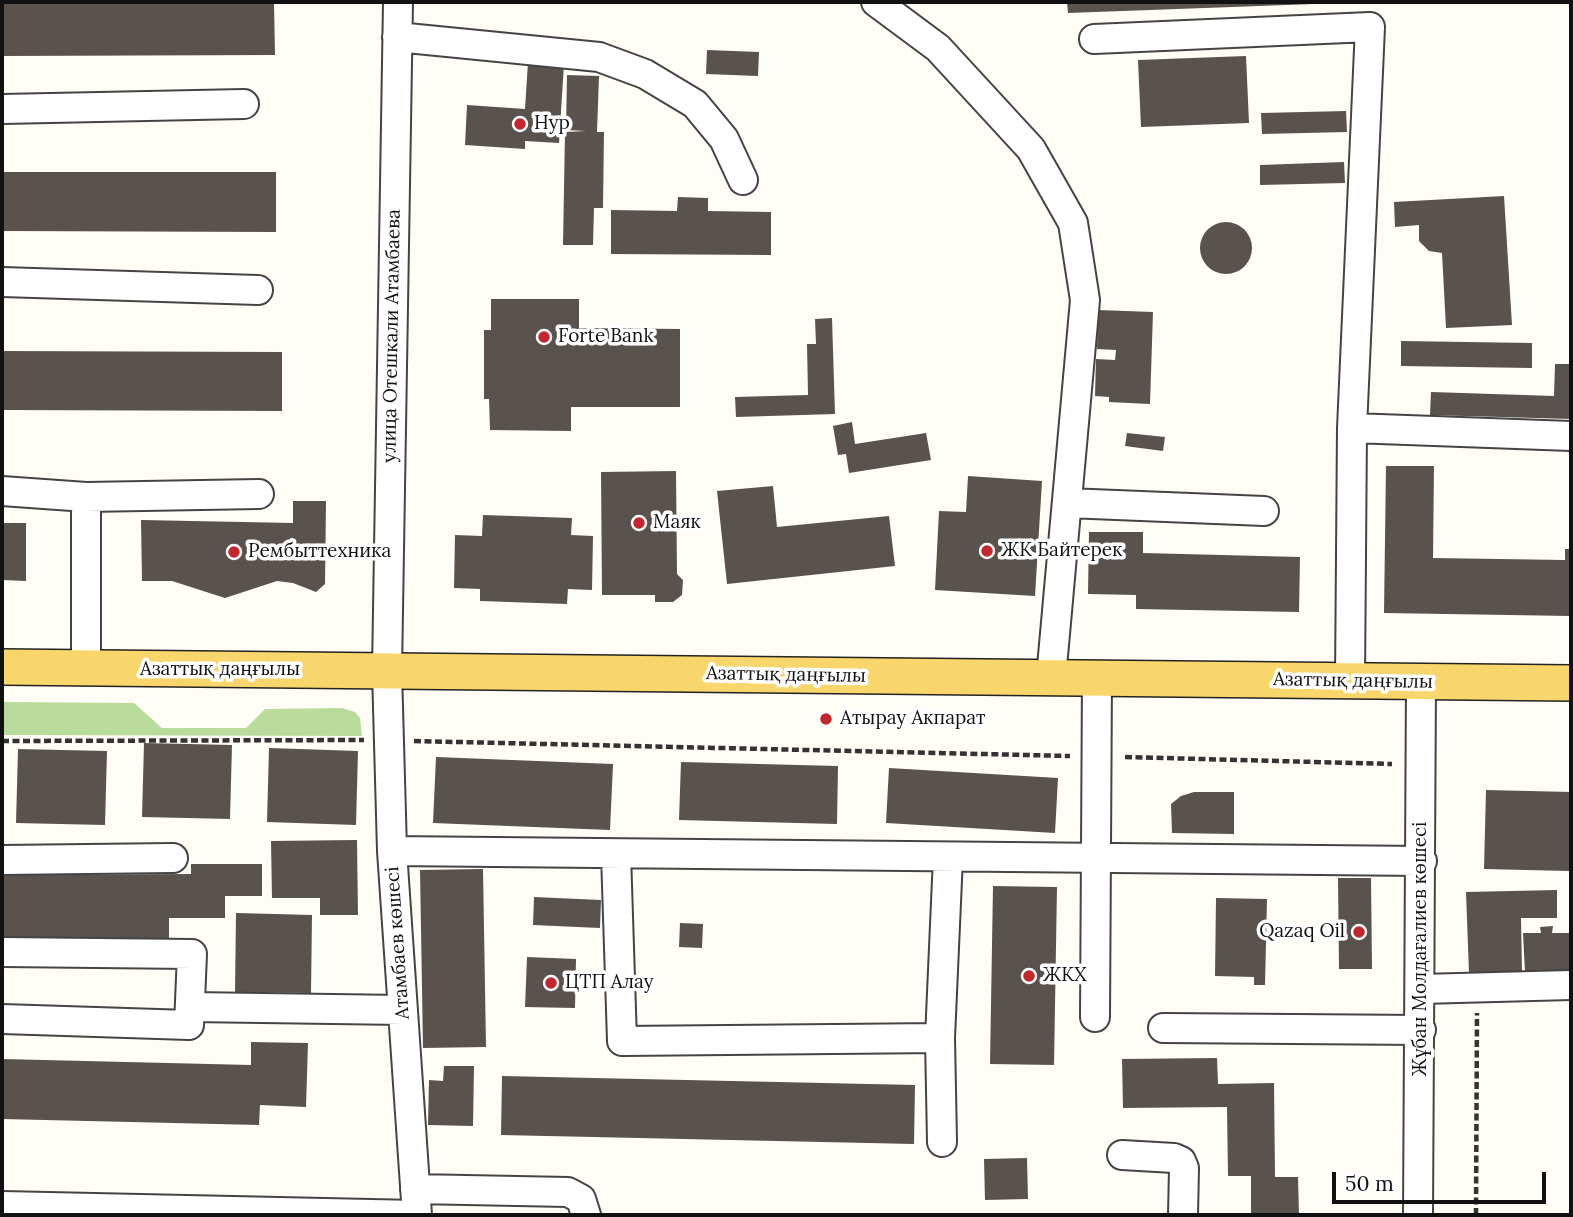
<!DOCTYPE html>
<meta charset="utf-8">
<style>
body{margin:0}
#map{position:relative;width:1573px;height:1217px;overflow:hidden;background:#fffdf5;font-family:Lora,serif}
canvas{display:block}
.frame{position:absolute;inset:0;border:4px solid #111;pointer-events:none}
.scale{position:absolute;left:1332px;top:1172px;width:214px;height:32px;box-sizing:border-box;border:4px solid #111;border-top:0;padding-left:9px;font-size:21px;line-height:24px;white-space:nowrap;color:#111;-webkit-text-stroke:5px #fff;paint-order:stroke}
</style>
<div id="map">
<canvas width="1573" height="1217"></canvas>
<div class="frame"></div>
<div class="scale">50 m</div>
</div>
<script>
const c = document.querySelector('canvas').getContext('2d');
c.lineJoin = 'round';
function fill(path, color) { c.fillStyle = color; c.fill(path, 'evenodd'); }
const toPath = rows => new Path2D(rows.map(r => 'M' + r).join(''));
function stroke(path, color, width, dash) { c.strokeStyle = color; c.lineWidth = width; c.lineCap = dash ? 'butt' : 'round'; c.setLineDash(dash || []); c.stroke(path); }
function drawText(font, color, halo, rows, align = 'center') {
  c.font = font + ' Lora,serif'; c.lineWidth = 7; c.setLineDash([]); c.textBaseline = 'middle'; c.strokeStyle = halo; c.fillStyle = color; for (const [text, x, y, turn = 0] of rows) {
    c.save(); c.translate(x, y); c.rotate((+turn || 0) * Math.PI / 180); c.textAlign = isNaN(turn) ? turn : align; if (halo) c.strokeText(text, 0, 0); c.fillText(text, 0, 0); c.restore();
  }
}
fill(toPath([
 [2,702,134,703,162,728,246,728,265,709,342,708,355,712,360,718,362,736,2,735]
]), '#b9dc9c');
fill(toPath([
 [2,2,274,2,275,55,2,56],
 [1067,2,1314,2,1314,4,1068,13],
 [707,50,759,52,758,76,706,74],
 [1246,56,1249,123,1141,127,1138,60],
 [528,62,564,64,559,143,525,141,525,149,465,145,467,105,525,109],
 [567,75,599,76,597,132,604,132,603,208,594,208,593,245,563,245,565,132,586,131,566,130],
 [1346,111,1347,132,1262,134,1261,113],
 [1344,162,1345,183,1260,185,1260,165],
 [2,172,276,172,276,232,2,231],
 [1504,196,1512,325,1446,328,1442,253,1429,251,1419,241,1419,225,1395,227,1394,202],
 [678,197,708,198,708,211,771,212,771,255,611,254,611,210,677,211],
 '1200 248a26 26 0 1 1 52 0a26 26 0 1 1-52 0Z',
 [491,299,579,299,579,328,680,329,680,407,571,407,571,431,490,430,489,399,484,399,484,330,491,330],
 [1098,310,1153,312,1150,404,1109,402,1109,397,1095,396,1096,359,1115,360,1116,350,1097,349],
 [832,318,835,414,736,417,735,397,808,395,807,344,816,344,815,319],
 [1401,341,1532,343,1532,368,1401,366],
 [2,351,282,352,282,411,2,410],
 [1555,364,1571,364,1571,419,1430,415,1431,392,1554,396],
 [852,422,855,444,926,433,931,460,849,473,846,454,838,455,833,426],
 [1127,433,1165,437,1163,451,1125,446],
 [1386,466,1434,466,1433,558,1565,560,1565,549,1571,549,1571,616,1384,613],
 [676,471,677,574,683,580,682,595,673,602,655,602,655,595,602,595,601,472],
 [968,476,1042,481,1035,596,935,590,939,511,966,512],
 [773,486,777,527,889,516,895,566,727,584,717,491],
 [293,501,326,501,325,584,316,592,293,583,277,581,225,598,172,581,142,581,141,520,293,523],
 [483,515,572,518,571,535,593,536,592,590,568,589,567,604,480,601,480,589,454,588,455,535,482,536],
 [2,523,26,523,26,581,2,580],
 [1089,532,1143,532,1143,553,1300,557,1299,612,1136,609,1136,595,1088,594],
 [144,743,232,745,230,819,142,817],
 [269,748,358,751,356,825,267,822],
 [18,749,107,751,105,825,16,823],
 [436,757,613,764,610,830,433,823],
 [681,762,838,766,837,824,679,820],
 [889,768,1058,778,1055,833,886,823],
 [1486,790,1571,792,1569,871,1484,869],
 [1194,792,1234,792,1234,834,1172,833,1171,804,1181,796],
 [357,840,358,915,320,915,320,898,272,898,271,841],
 [191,864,262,864,262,896,225,896,225,918,169,918,169,939,2,939,2,875,191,874],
 [483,869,486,1047,423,1048,420,870],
 [1338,878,1371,878,1372,969,1339,969],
 [993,886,1057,887,1054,1065,990,1064],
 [1557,890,1557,918,1521,918,1522,972,1469,973,1466,892],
 [534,897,601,900,600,928,533,925],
 [1216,898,1267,899,1265,985,1254,985,1254,977,1215,976],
 [236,913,312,915,311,993,235,992],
 [680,923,703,924,702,948,679,947],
 [1553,926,1552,933,1571,933,1571,970,1525,972,1523,933,1541,933,1540,927],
 [527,957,576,959,575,1008,525,1007],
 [251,1042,308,1043,306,1107,260,1105,259,1125,2,1119,2,1059,251,1065],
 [1217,1058,1218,1084,1274,1083,1275,1177,1298,1177,1299,1215,1251,1215,1251,1176,1228,1176,1227,1107,1123,1108,1122,1059],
 [444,1066,474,1066,473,1126,428,1125,429,1080,443,1081],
 [502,1076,915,1085,914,1144,501,1135],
 [1027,1158,1028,1199,985,1200,984,1159]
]), '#5a524d');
const minor = toPath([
 [398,2,387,671,392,851,417,1215],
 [876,2,938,48,1031,149,1073,223,1085,300,1051,678],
 [397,37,599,57,645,74,695,104,724,139,743,180],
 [1094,39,1370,27,1352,428,1350,681],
 [2,109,244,104],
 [2,282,258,290],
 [1352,428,1571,436],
 [2,491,86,497],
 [1067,503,1264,511],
 [86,669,86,497,259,494],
 [392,851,1422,861],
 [616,854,622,1041,940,1038,948,857],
 [2,860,173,858],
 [2,952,192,954,189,1025,2,1019],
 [1421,989,1571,985],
 [191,1007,403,1010],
 [1095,1017,1097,679],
 [1163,1028,1421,1030],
 [940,1038,942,1142],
 [1122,1155,1174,1158,1181,1161,1184,1168,1183,1215],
 [415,1189,568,1192,581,1199,586,1215],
 [2,1206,417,1215],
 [1418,1215,1421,682]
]);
const major = toPath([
 [2,667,1571,683]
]);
stroke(minor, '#444', 32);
stroke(major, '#222', 38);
stroke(toPath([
 [2,741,364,740],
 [414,741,1070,756],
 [1125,757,1392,764],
 [1476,1215,1477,1013]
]), '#333', 4.5, [7, 3.5]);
stroke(minor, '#fff', 28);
stroke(major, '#f9d66b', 35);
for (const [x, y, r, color] of [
 [520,124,7,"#c4262e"],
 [544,337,7,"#c4262e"],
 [639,523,7,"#c4262e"],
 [987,551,7,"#c4262e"],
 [234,552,7,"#c4262e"],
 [826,719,7,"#c4262e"],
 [1359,932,7,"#c4262e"],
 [1029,976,7,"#c4262e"],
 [551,983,7,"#c4262e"]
]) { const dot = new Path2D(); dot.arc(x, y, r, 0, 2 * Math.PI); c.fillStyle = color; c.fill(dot); stroke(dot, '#fff', 2.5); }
drawText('19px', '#111', '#fff', [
 ["Нур",534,124],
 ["Forte Bank",558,337],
 ["Маяк",653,523],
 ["ЖК Байтерек",1001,551],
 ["Рембыттехника",248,552],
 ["Атырау Акпарат",840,719],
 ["Qazaq Oil",1345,932,"right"],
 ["ЖКХ",1043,976],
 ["ЦТП Алау",565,983]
], 'left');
drawText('19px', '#111', '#fff', [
 ["улица Отешкали Атамбаева",392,336,-89],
 ["Азаттық даңғылы",220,670],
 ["Азаттық даңғылы",786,675,1],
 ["Азаттық даңғылы",1353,681,1],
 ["Атамбаев көшесі",398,943,-94],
 ["Жұбан Молдағалиев көшесі",1421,949,-90]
]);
</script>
